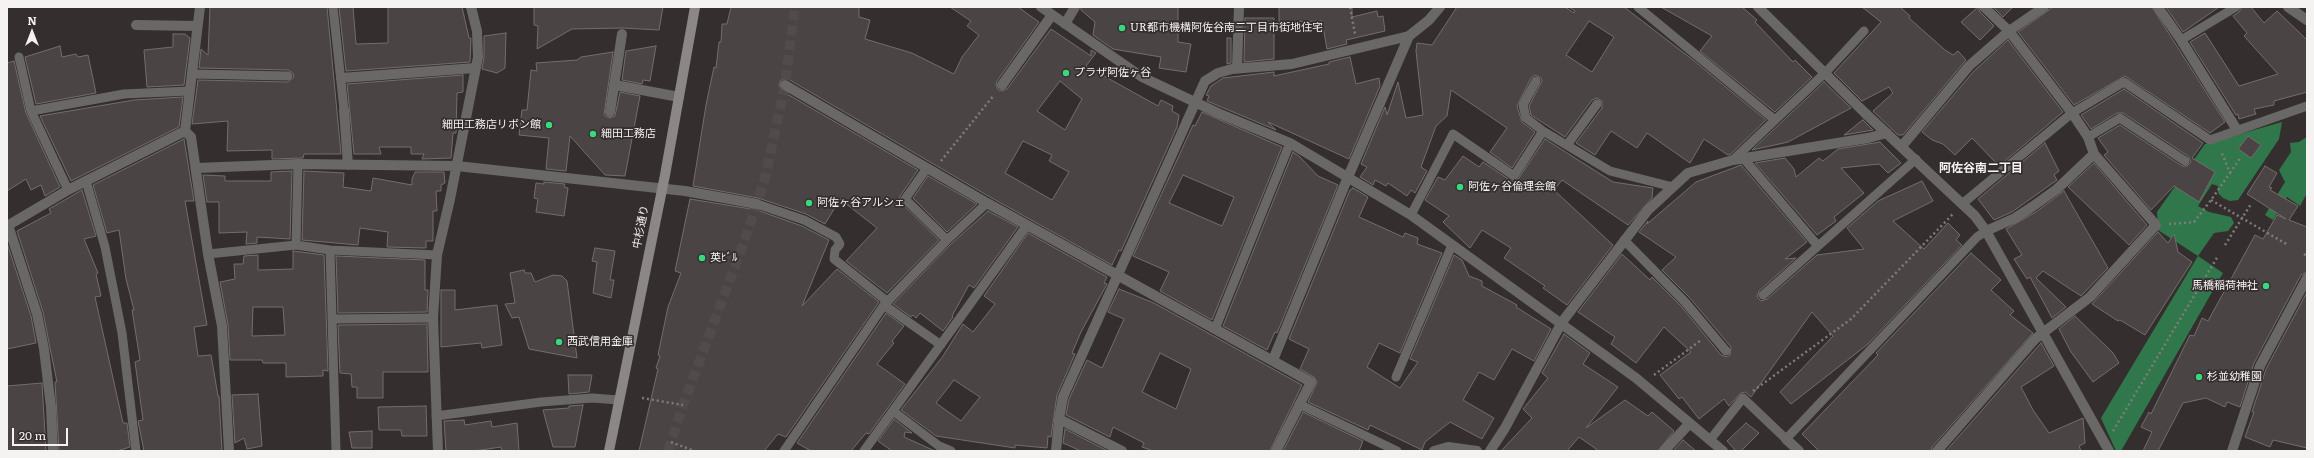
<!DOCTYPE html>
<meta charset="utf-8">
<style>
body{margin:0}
#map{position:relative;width:2314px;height:458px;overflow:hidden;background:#342f2e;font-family:Literata,serif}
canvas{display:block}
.frame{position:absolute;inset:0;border:8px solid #f5f2f2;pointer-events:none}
.north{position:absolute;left:12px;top:12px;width:40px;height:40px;-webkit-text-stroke:3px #342f2e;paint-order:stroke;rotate:0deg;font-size:11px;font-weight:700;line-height:16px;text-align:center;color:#f5f2f2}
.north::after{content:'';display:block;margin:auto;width:14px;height:18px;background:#f5f2f2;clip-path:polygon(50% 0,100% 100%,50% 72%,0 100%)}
.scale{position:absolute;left:12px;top:428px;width:56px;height:18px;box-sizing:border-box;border:2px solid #f5f2f2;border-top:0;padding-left:5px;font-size:12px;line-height:14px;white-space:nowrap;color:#f5f2f2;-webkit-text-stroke:3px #342f2e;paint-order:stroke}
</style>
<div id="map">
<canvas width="2314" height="458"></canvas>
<div class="frame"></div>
<div class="north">N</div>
<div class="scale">20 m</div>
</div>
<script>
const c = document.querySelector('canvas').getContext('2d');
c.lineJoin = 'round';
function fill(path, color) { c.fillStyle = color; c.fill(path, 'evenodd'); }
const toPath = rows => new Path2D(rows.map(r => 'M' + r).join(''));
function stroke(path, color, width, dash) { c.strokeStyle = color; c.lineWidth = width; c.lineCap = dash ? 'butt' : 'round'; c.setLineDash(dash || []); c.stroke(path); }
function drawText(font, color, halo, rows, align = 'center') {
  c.font = font + ' Literata,"Noto Sans JP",serif'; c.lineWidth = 3.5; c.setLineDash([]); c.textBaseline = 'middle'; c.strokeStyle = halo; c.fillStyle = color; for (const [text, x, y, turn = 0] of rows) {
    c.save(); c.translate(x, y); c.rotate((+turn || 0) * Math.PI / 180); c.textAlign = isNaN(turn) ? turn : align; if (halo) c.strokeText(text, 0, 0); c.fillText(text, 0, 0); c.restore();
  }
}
fill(toPath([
 [2282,122,2279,139,2238,200,2230,201,2223,198,2218,193,2218,186,2212,184,2198,206,2209,212,2231,217,2234,223,2228,231,2214,233,2198,256,2223,273,2121,451,2116,451,2101,418,2198,256,2158,230,2157,212,2205,144],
 [2305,138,2307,139,2307,193,2300,206,2287,197,2273,220,2265,215,2285,182,2279,170,2291,152,2290,143,2299,142]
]), '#30784b');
const building = toPath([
 [210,7,327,7,341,154,304,154,303,158,272,159,272,150,227,151,228,121,192,124,198,80,288,82,294,77,293,73,288,70,199,68,201,49,208,55,210,7],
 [339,7,353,7,356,44,388,43,388,7,462,7,469,38,471,38,470,62,346,71,339,7],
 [534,7,663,7,659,30,623,28,572,29,537,49,538,26,534,25,534,7],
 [731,7,859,7,859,17,870,20,865,39,912,53,954,74,962,57,979,35,967,26,971,21,950,7,1018,7,1039,22,997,81,996,85,998,90,1002,91,1007,89,1051,29,1091,56,1091,50,1096,53,1086,66,1158,106,1161,100,1173,106,1172,111,1179,115,1177,127,1121,251,1119,250,1112,265,990,197,788,79,781,80,779,85,782,91,918,170,900,196,899,201,939,240,887,293,846,261,877,228,840,199,825,224,806,214,758,198,693,186,706,105,714,67,716,68,719,42,721,42,722,24,727,24,731,7],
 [1060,81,1082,99,1065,130,1037,111,1060,81],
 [1023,141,1052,155,1049,161,1069,172,1052,200,1005,173,1023,141],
 [1081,7,1178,7,1178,42,1191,44,1186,72,1159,68,1161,57,1113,49,1093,35,1095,22,1081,10,1081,7],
 [1279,7,1352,7,1352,17,1377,11,1378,17,1383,16,1385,31,1346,40,1347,44,1327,49,1322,21,1279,22,1279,7],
 [1457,7,1565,7,1574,13,1575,11,1569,7,1624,7,1693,60,1766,120,1731,154,1728,155,1704,139,1690,163,1647,133,1637,148,1611,131,1595,155,1576,143,1602,108,1602,101,1597,98,1592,100,1565,137,1531,115,1529,106,1542,81,1541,78,1535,75,1531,78,1517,106,1522,122,1535,132,1512,168,1490,152,1507,128,1451,90,1447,116,1436,126,1421,167,1427,171,1415,193,1411,190,1407,196,1388,183,1386,186,1375,180,1373,185,1360,177,1367,167,1361,164,1385,107,1387,115,1398,82,1406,118,1423,115,1416,51,1417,43,1432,45,1457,7],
 [1589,21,1614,37,1592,72,1566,55,1589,21],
 [1661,7,1742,7,1757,20,1755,22,1793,62,1795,60,1812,77,1775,112,1700,51,1712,36,1661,7],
 [1862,7,1900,7,1910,16,1909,18,1945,50,1953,55,1958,51,1966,60,1903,135,1898,135,1873,111,1893,93,1889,87,1862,101,1834,73,1881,22,1862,7],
 [1978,7,1980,12,1994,26,1980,40,1961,22,1978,7],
 [1993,7,2013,7,2003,17,1993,7],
 [2053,7,2152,7,2225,122,2210,133,2125,76,2074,105,2018,32,2053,7],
 [2166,7,2219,7,2183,32,2166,7],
 [2242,7,2251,7,2264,23,2277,11,2307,40,2307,92,2274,101,2274,105,2254,109,2256,114,2239,119,2238,114,2236,115,2190,42,2205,33,2239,86,2278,74,2244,36,2247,33,2233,16,2239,12,2242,7],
 [1245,18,1274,18,1274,59,1244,62,1245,18],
 [506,33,505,68,497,73,482,69,484,57,484,36,506,33],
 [173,34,185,34,190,38,184,85,147,87,144,50,173,47,173,34],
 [1227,38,1231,38,1231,63,1227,64,1227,38],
 [2008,40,2063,112,1999,166,1972,138,1955,155,1943,144,1932,140,1922,132,1974,71,2008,40],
 [60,46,62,57,76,54,78,57,88,55,96,93,36,104,25,57,60,46],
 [656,46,650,81,643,80,642,84,622,80,626,51,656,46],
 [613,52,604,115,609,118,615,116,620,92,640,96,625,176,605,175,570,136,566,171,546,169,549,138,519,135,522,110,527,110,531,70,537,71,536,63,577,60,581,57,613,52],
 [1350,57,1356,84,1379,78,1380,86,1349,159,1268,122,1276,130,1207,101,1209,96,1206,95,1211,86,1223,78,1274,72,1274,76,1329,64,1329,62,1350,57],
 [14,61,26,113,60,187,45,196,41,185,31,190,26,179,7,191,7,63,14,61],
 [463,75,463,92,457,93,456,133,453,133,451,158,422,159,424,154,411,154,411,147,379,147,381,154,354,154,347,84,463,75],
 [1824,82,1851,108,1788,142,1752,150,1824,82],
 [2124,89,2203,143,2192,158,2215,172,2199,202,2174,186,2151,210,2104,155,2108,152,2098,138,2120,125,2182,166,2187,166,2191,162,2188,156,2123,113,2117,113,2091,129,2081,115,2124,89],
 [183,97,179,127,71,181,40,116,134,100,183,97],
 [1202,112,1282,147,1212,320,1160,291,1169,272,1133,256,1193,125,1195,126,1202,112],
 [1183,175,1234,197,1222,226,1169,203,1183,175],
 [1863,120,1873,130,1844,135,1860,122,1863,120],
 [2248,136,2261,145,2251,158,2238,149,2248,136],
 [184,139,194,201,185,201,207,325,194,327,198,356,211,355,218,396,219,396,222,451,144,451,138,421,143,420,135,362,140,360,132,310,134,310,126,279,119,230,107,233,93,185,184,139],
 [1545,139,1613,182,1653,188,1652,198,1628,225,1562,180,1554,190,1613,245,1567,305,1543,288,1545,286,1504,258,1511,248,1482,230,1470,248,1443,222,1449,216,1425,200,1438,177,1445,180,1463,156,1479,167,1483,162,1511,181,1517,181,1545,139],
 [1880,142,1901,163,1888,173,1879,164,1841,168,1864,193,1834,217,1836,221,1817,235,1755,163,1785,158,1794,169,1796,177,1819,158,1823,161,1838,149,1880,142],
 [2045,143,2059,171,2054,175,2057,180,2012,212,1994,220,1978,199,2045,143],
 [1293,152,1299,156,1318,176,1338,185,1277,333,1275,332,1267,350,1223,326,1293,152],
 [2094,163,2147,225,2129,245,2068,187,2094,163],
 [1741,165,1807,242,1785,259,1796,258,1759,291,1757,297,1761,301,1767,299,1817,255,1864,249,1847,228,1878,201,1922,181,1933,201,1893,221,1924,249,1948,223,1960,235,1956,240,1962,245,1868,344,1791,404,1780,392,1833,336,1812,312,1751,397,1745,392,1741,393,1729,406,1724,399,1699,419,1682,397,1679,399,1660,375,1691,352,1664,327,1636,363,1611,344,1615,337,1578,312,1622,254,1650,280,1652,277,1681,306,1721,355,1727,357,1730,355,1731,347,1690,298,1662,270,1676,257,1639,232,1648,221,1647,224,1696,182,1741,165],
 [2265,166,2277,173,2269,187,2272,188,2270,190,2298,206,2289,220,2307,227,2307,272,2301,275,2254,363,2240,407,2227,402,2225,407,2206,398,2183,403,2158,451,2143,451,2152,432,2141,427,2149,412,2151,414,2190,335,2194,336,2202,318,2208,321,2255,235,2263,239,2277,215,2286,219,2247,194,2265,166],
 [292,171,290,239,257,237,257,243,246,244,247,232,219,233,219,202,207,202,203,175,225,176,225,181,271,181,271,172,292,171],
 [304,171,344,173,343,187,371,191,373,178,412,185,412,179,415,172,444,172,445,183,441,185,441,191,436,191,437,211,433,211,433,241,426,241,426,248,387,247,388,232,360,228,358,245,302,240,304,171],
 [928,176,977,204,947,232,913,198,928,176],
 [544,182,565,184,564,187,568,188,564,216,536,212,538,199,534,198,536,183,544,184,544,182],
 [1353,188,1368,197,1359,217,1403,237,1405,233,1418,238,1417,244,1442,253,1400,353,1379,343,1367,367,1400,388,1418,362,1410,359,1454,255,1462,260,1469,276,1482,281,1482,286,1517,305,1516,307,1551,329,1534,361,1512,349,1494,380,1479,372,1463,400,1494,418,1482,439,1450,422,1425,442,1422,450,1370,425,1368,430,1308,402,1317,382,1314,377,1300,369,1309,349,1289,339,1350,190,1353,188],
 [82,190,96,236,84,239,98,273,96,274,101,296,95,297,123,423,127,423,130,447,117,451,59,451,55,382,57,382,50,348,43,312,17,231,51,213,49,209,82,190],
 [2064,191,2108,268,2081,296,2043,271,2036,278,2066,307,2052,318,2030,277,2027,279,2014,259,2022,255,2006,229,2036,212,2064,191],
 [690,199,757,210,802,226,829,240,802,306,837,269,879,302,786,437,778,434,764,451,639,451,658,369,656,368,660,356,658,355,668,307,681,273,675,271,690,199],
 [988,211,1018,227,974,288,969,285,952,316,953,317,943,331,920,313,916,318,913,315,911,317,893,304,951,244,988,211],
 [2158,232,2168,243,2174,234,2178,252,2192,262,2145,335,2120,320,2118,321,2092,304,2158,232],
 [1028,233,1107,277,1104,283,1107,284,1081,332,1072,353,1075,354,1057,395,1051,437,1048,436,1047,448,1015,445,1015,448,936,436,901,410,943,356,963,324,973,332,995,304,984,296,1028,233],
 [954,380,980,397,961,421,936,403,954,380],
 [7,243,31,316,36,343,7,349,7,243],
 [595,248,615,251,610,280,614,280,611,298,593,293,597,262,592,261,595,248],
 [293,251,324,255,328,371,323,370,323,376,286,377,286,363,263,363,262,360,230,360,228,325,220,282,235,279,234,264,243,264,244,256,258,255,258,270,293,269,293,251],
 [253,307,283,307,285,335,252,336,253,307],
 [1971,253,2001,280,1991,290,2014,311,2010,315,2033,333,1932,447,1931,451,1819,451,1802,434,1878,355,1876,353,1971,253],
 [336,256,425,260,425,290,428,290,427,312,338,313,336,256],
 [524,270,525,273,531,273,535,282,553,275,562,276,567,281,577,358,529,349,519,317,512,318,505,304,515,303,510,273,524,270],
 [1119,289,1154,303,1302,385,1270,451,1153,451,1142,447,1144,443,1113,427,1110,437,1066,415,1069,399,1087,360,1102,368,1124,319,1108,312,1119,289],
 [1160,353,1191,369,1176,409,1142,392,1160,353],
 [441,290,455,290,455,310,497,305,502,345,482,348,481,343,441,347,441,290],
 [2307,292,2307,448,2273,440,2270,447,2245,437,2254,412,2252,412,2266,369,2307,292],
 [886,313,904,326,892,341,894,343,877,364,905,384,869,434,866,433,851,451,811,451,797,443,886,313],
 [2075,316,2113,353,2119,363,2093,382,2071,352,2059,329,2075,316],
 [427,324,428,372,383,372,383,398,357,398,357,387,352,387,351,374,340,373,338,325,427,324],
 [1564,334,1590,353,1583,364,1618,387,1586,428,1625,400,1648,416,1652,412,1674,431,1658,451,1599,451,1579,437,1567,451,1501,451,1532,418,1523,409,1548,378,1542,373,1564,334],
 [2041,343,2054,366,2021,387,2033,410,2049,433,2083,418,2085,443,2079,446,2081,451,1946,451,2041,343],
 [568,375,592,375,589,392,569,394,568,375],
 [42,383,46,451,7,451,7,386,42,383],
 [258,394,262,446,247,449,244,438,235,443,232,395,258,394],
 [583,405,575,447,553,447,543,410,569,408,569,406,583,405],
 [426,406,427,436,402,436,401,430,379,430,378,407,426,406],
 [1303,412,1363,441,1359,451,1283,451,1303,412],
 [894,419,912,433,905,432,904,437,935,451,892,451,878,441,894,419],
 [464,420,465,425,491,421,492,427,517,423,519,451,502,451,501,447,474,451,446,451,444,421,464,420],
 [1746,423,1759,433,1741,451,1736,451,1727,441,1746,423],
 [1065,429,1106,450,1105,451,1081,451,1063,443,1065,429],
 [372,431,372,448,352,448,349,432,372,431],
 [1683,440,1696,451,1673,451,1683,440]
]);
fill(building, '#4a4544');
stroke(building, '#736d6d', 1);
stroke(toPath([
 [668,451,683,405,743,245,764,182,785,85,795,7]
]), '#514c4b', 10, [10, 5]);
stroke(toPath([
 [1350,7,1355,34],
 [941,161,994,95],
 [2230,173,2241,157],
 [2211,200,2288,245],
 [2169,224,2194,222,2211,200,2230,173,2221,151],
 [2225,245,2251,204],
 [2304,254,2307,256],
 [1654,375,1700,341],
 [1753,391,1851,319,1953,214],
 [642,398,683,405],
 [2113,431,2218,256],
 [671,442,694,451]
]), '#807c7b', 2.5, [2, 3]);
stroke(toPath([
 [333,7,344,110],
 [1638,7,1775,120,1733,160],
 [2181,40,2236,7],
 [19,57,31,111,68,190],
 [192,74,288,76],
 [1536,81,1523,105,1526,118,1543,131],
 [31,111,124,94,189,91],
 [1775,120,1826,72,1864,31],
 [2088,137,2120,118,2185,161],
 [1567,145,1597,104],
 [1744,159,1818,246],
 [927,168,905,199,947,240],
 [86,181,105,247,122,333,136,451],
 [757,204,804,220,836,237,840,244,835,250,834,259,888,302],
 [1962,204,2072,113,2124,82,2210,140,2307,106],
 [1411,215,1453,134,1514,176,1543,131,1610,171,1673,187],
 [1624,240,1685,302,1726,351],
 [296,245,298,164],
 [330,250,336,451],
 [208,254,296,245,330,250,437,255],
 [1763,295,1916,159],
 [884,305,941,345],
 [332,319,433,318],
 [1215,329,1290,143],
 [1396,377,1452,245],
 [1299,404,1397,451],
 [893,411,939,446,951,451],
 [436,416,541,402,592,398,619,400],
 [1710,440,1743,398,1786,439,1977,237,1986,231],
 [784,451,884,305,947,240,987,203],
 [864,451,1027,225]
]), '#6a6867', 9);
stroke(toPath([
 [1041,7,1142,77,1218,113,1290,143,1411,215,1636,378,1723,451],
 [1758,7,1865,113,1975,216,1986,231,2109,451],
 [2158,7,2181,40,2237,130],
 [2288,7,2307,20],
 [1065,24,1075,7],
 [136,25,197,26],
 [1237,68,1239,7],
 [341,78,475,68],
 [615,85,679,97],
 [785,85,987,203,1311,382,1276,451],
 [1002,85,1052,15],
 [344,110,348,165],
 [610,112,622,34],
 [185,131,191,137,208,254,222,326,229,451],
 [185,131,200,7],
 [1902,146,1969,66,2009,31,2044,7],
 [197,168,298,164,457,166,685,191,757,204],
 [8,225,37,314,44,349,51,407,53,451],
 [7,226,68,190,185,131],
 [1986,231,2015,218,2032,207,2057,189,2094,154],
 [1273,360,1348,177,1409,36],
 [1059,419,1122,451],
 [1786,439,1799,451],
 [438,451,433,318,437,255,450,199,478,57,477,31,471,7],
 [1056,451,1059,419,1063,397,1205,81,1218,73,1232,69,1292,64,1409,36,1429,20,1440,7],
 [1434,451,1448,447,1477,451],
 [1490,451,1505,428,1562,322,1648,210,1688,173,1733,160,1868,138,1887,133],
 [1664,451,1689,424],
 [1937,451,2035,339,2090,297,2156,225,2094,154,2088,137,2072,113,2009,31,1984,7],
 [2232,451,2260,366,2307,278]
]), '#6a6867', 10);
stroke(toPath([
 [609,451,665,175,695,7]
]), '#8b8786', 10);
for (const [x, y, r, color] of [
 [1122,28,4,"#39d87f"],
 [1066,73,4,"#39d87f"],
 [549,125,4,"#39d87f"],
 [593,134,4,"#39d87f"],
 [1460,187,4,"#39d87f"],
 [809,203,4,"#39d87f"],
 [702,258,4,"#39d87f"],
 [2266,286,4,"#39d87f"],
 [559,342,4,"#39d87f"],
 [2199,377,4,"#39d87f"]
]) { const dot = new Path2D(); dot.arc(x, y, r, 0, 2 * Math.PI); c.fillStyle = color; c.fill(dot); stroke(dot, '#342f2e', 1.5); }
drawText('11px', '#f5f2f2', '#342f2e', [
 ["UR都市機構阿佐谷南二丁目市街地住宅",1130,28],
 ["プラザ阿佐ヶ谷",1074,73],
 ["細田工務店リボン館",541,125,"right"],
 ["細田工務店",601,134],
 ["阿佐ヶ谷倫理会館",1468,187],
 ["阿佐ヶ谷アルシェ",817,203],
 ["英ﾋﾞﾙ",710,258],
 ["馬橋稲荷神社",2258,286,"right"],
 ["西武信用金庫",567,342],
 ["杉並幼稚園",2207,377]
], 'left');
drawText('11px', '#f5f2f2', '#342f2e', [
 ["中杉通り",641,227,-79]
]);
drawText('bold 12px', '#f5f2f2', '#342f2e', [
 ["阿佐谷南二丁目",1981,168]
]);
</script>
